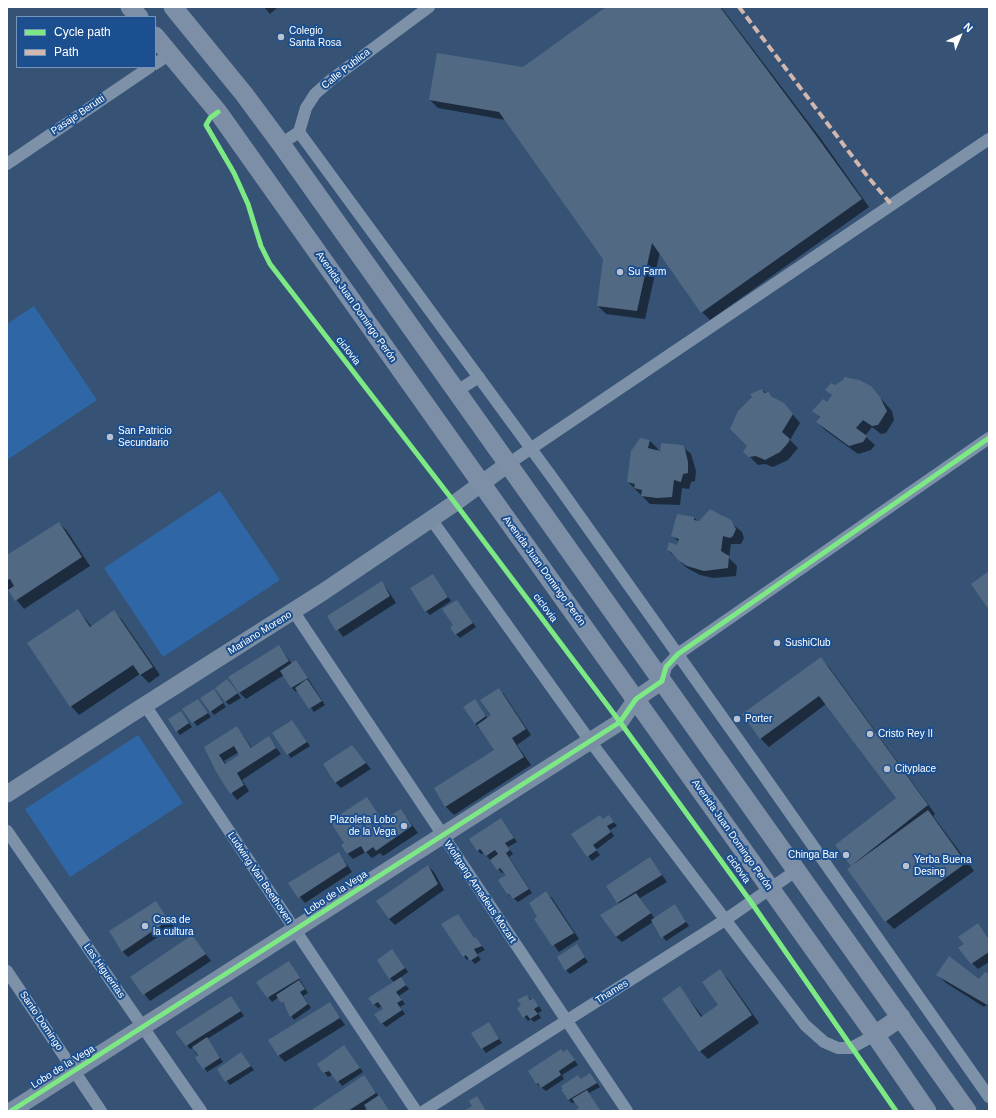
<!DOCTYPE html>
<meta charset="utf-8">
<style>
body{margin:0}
#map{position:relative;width:996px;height:1118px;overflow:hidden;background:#365274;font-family:Arial,sans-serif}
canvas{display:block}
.frame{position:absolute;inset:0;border:8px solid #fff;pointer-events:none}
.legend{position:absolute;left:16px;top:16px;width:140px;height:52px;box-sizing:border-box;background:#1b4f8f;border:1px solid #7695bc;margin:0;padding:5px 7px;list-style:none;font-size:12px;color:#fff}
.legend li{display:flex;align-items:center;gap:8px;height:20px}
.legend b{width:20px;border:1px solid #7695bc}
.north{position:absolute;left:940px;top:16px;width:40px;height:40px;-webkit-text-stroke:3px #1b4f8f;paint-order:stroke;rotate:44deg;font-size:11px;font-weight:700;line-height:16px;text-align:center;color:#fff}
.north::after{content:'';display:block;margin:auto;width:14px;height:18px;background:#fff;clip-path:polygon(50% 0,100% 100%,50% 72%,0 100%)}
</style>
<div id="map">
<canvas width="996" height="1118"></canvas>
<div class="frame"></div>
<ul class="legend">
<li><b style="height:5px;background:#7ce984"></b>Cycle path</li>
<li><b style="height:5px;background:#d1b7ad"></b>Path</li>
</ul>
<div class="north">N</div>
</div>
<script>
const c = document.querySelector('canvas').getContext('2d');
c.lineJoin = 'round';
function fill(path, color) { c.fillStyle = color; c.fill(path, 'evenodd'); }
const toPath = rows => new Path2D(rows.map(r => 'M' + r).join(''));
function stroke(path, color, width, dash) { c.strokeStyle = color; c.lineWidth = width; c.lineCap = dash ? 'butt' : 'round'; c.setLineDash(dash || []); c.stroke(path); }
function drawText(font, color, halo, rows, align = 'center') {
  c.font = font + ' Arial,sans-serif'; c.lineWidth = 4; c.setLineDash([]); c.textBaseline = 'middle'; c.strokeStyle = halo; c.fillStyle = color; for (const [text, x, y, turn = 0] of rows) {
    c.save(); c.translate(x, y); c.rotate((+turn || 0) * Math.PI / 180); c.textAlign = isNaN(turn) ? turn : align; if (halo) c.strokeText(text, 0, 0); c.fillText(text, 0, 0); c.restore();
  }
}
fill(toPath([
 [34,306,97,400,7,460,7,324],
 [220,491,280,580,163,657,104,568],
 [138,735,183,803,70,877,25,809]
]), '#2f66a5');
fill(toPath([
 [264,7,278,7,270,14],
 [607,7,721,7,821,139,869,207,710,320,702,312,660,252,645,319,606,314,598,306,604,259,506,120,438,108,430,100,523,68],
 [835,386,875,392,892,411,894,420,886,433,881,434,872,427,865,436,875,445,871,450,858,454,825,430,817,422,820,418,814,411,828,403,833,396,827,390],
 [762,390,784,404,800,423,790,440,798,448,788,460,773,467,765,464,758,465,745,452,749,446],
 [641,439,650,441,658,449,657,451,682,446,691,454,696,471,695,481,691,482,689,489,682,488,680,505,650,504,628,482],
 [710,510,722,515,742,532,744,538,741,544,731,544,729,558,737,566,736,576,713,578,700,575,687,568,668,550,678,547,679,542,673,536,694,518,699,522],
 [59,523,67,531,90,566,24,609,7,588,7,557],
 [433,575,451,601,430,615,426,611],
 [381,583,387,589,396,603,343,637,329,617],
 [457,601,476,627,460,638,456,634,455,626],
 [78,610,92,627,114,612,122,620,160,675,149,683,140,674,79,715,71,706,29,643],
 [279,646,292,664,300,666,325,705,314,712,298,690,296,692,292,688,284,675,246,699,240,693,230,678],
 [821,659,829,667,935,814,933,816,974,871,894,929,886,921,851,865,897,798,826,704,769,747,761,739],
 [227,680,241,698,229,705,226,702],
 [214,690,226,707,214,715,211,711],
 [503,693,531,735,517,745,531,765,454,815,446,807,435,789,495,750,475,723,475,700,488,719,493,716],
 [198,700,211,717,197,726,184,709],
 [181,712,192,727,180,735,177,731],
 [292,721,310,746,291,758,288,754],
 [237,727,252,748,268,738,281,754,242,780,249,791,237,800,215,770,205,747],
 [239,752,241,755,226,764,224,761],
 [352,747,371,769,341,788,335,782],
 [367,799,383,821,401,810,418,833,383,856,380,853,372,858,366,852,353,859,347,853,346,844],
 [501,819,517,842,508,847,513,854,509,857,532,893,518,902,508,894,507,875,504,872,502,873,484,853,481,854,478,851],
 [603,820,612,820,617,826,610,830,614,836,596,850,600,855,592,861,572,835],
 [339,853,352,872,305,903,289,883],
 [650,858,667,882,640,898,655,919,675,906,689,926,666,941,653,922,622,942,616,937,620,904,618,902],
 [428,866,434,872,444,890,395,925,389,919],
 [546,893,552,898,579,939,559,952,535,919,539,917],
 [156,902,174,926,128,957,122,951],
 [458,915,474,939,476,938,485,950,477,954,481,960,475,964,469,958,467,960,464,956],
 [978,924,989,938,989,962,978,969,972,963,965,944],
 [192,936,211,961,150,1001,132,978],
 [577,946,588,962,570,974,566,970],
 [395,954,408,972,400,978,409,989,399,996,405,1004,400,1007,405,1014,386,1027,382,1023,384,1009,382,1006,378,1008,374,1004,394,982,390,978],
 [289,962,308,993,303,996,311,1008,294,1020,279,997,272,1002,257,982],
 [720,971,728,979,759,1023,708,1059,700,1051,680,988,703,1017,720,1005],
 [938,975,980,980,989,975,989,1007,986,1005,984,1007,946,983],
 [526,996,537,1003,542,1011,538,1013,541,1018,534,1022,531,1019,528,1021,518,1008,522,1005],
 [231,997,244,1016,207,1039,223,1062,207,1072,193,1048,190,1049,177,1032],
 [330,1004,345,1025,285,1062,279,1056,269,1040],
 [490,1026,502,1043,486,1053,472,1034],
 [344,1047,363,1072,342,1086,333,1074,328,1077,318,1064],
 [567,1050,578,1065,562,1075,564,1079,546,1091,537,1084,529,1071],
 [241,1053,254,1070,230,1085,218,1069],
 [590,1074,600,1087,589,1093,601,1111,578,1111,580,1109,575,1102,572,1103,569,1100,578,1076,582,1080],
 [364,1077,390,1111,369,1111,367,1108,363,1111,315,1111]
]), '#0007');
fill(toPath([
 [606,7,720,7,812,130,862,199,701,313,652,243,637,311,597,306,603,259,499,112,429,100,437,53,523,67],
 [844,377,859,380,871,386,880,397,887,411,878,425,872,426,863,420,856,428,867,436,863,442,849,446,816,422,820,417,812,411,823,399,827,402,832,395,825,390,831,383,835,385,843,380],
 [762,389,764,393,769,392,771,396,784,403,793,414,782,432,790,439,788,443,780,452,765,460,756,456,749,457,743,452,747,446,730,429,738,411,752,397,750,394],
 [640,438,650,440,648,448,660,451,661,443,683,445,685,449,688,462,688,473,683,474,681,482,674,480,672,497,657,498,641,496,642,490,634,488,635,484,627,482,631,451],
 [710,509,731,520,736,529,733,536,730,538,723,536,721,551,729,556,728,568,704,571,687,566,678,560,671,552,667,550,669,542,677,545,679,539,671,536,677,514,694,517,694,520,699,521],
 [59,522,82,557,15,601,8,590,14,586,10,579,7,580,7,555],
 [989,571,989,610,971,584],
 [433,574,448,597,425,612,410,588],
 [382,581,390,596,336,631,327,616],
 [457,600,473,623,455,635,450,627,453,625,442,609],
 [78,609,90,627,114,610,153,667,140,675,133,665,70,707,27,643],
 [279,645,289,661,239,693,228,677],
 [821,657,928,805,851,866,835,845,896,798,819,696,760,739,742,714],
 [296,660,308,678,291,688,280,671],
 [227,679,238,693,225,702,215,688],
 [307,679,322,701,309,709,295,688],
 [499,688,526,729,512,738,524,757,445,807,434,788,494,750,477,725,491,715,480,700],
 [214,689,223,703,210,712,200,698],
 [198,699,208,713,192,723,182,709],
 [475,699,486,716,475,724,463,707],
 [181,711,189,723,176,732,168,719],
 [292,720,307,742,287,755,272,733],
 [237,726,251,748,269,736,276,748,237,773,244,785,230,794,215,770,204,747],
 [234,746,239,755,225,764,219,755],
 [352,745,366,763,335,783,323,764],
 [367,797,382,820,401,809,412,826,376,851,373,847,365,853,361,846,347,854,341,845,344,843,330,821],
 [928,810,966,863,885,922,847,869],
 [600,815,603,819,609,815,614,822,607,826,611,832,593,845,597,850,587,857,571,834],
 [501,818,514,838,505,843,510,850,506,853,529,889,513,899,509,894,507,894,498,880,506,875,500,868,497,870,490,860,498,854,495,850,486,856,480,849,477,851,469,839],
 [339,852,347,866,298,898,288,883],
 [650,857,662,875,617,903,606,886],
 [428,865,438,884,389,919,376,901],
 [546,891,574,933,552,946,534,919,537,917,529,903],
 [636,893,651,913,616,937,600,915],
 [156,901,169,920,122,952,109,931],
 [675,904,686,922,661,938,651,920],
 [458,914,474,938,476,937,482,946,474,949,478,956,470,961,466,955,463,957,441,924],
 [978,923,989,939,989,952,971,964,958,948,964,944,958,937],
 [192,935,206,954,143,995,130,977],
 [577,944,585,957,565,971,557,957],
 [392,949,405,968,389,979,377,960],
 [949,956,979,979,985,972,989,974,989,1006,936,975],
 [289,961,300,978,267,998,256,982],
 [720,969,752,1015,699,1052,662,999,680,986,701,1017,718,1005,702,982],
 [401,977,406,985,396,992,402,1000,397,1003,402,1010,381,1024,374,1014,383,1009,378,1002,373,1005,368,998],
 [299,980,305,989,300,992,308,1004,290,1017,283,1002,281,1003,276,995],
 [527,995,530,1000,533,998,539,1006,534,1009,538,1014,530,1019,527,1015,523,1018,517,1008,521,1005,517,1000],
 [231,996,241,1011,186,1046,175,1032],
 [330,1002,340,1018,278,1056,268,1040],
 [489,1022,499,1039,481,1049,471,1033],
 [207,1037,220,1058,203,1069,195,1058,198,1055,192,1047],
 [344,1045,360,1068,337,1082,329,1071,323,1073,317,1064],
 [561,1049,563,1052,567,1049,575,1060,559,1071,561,1075,541,1088,538,1083,536,1084,528,1071],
 [241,1052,251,1066,225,1082,217,1069],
 [590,1073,597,1083,568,1100,561,1089,563,1089,561,1086,578,1075,581,1079],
 [364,1075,376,1093,348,1111,314,1111,313,1109],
 [587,1090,601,1111,574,1111,579,1108,572,1099],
 [379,1095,389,1110,368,1111,364,1105],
 [477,1096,486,1111,464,1111,472,1106,469,1101]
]), '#526984');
stroke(toPath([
 [155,64,170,54],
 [299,132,554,480,757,766,989,1097],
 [281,144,299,132,306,108,315,94,332,79,429,7],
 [7,164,150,67],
 [457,391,479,377],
 [508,464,989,139],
 [431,519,590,741,805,1025,824,1042,838,1048,851,1048,875,1035],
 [294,612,627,1111],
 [662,681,666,667,678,654,989,438],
 [145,705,416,1111],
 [7,831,201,1111],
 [7,971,101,1111],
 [424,1111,725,920,797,870]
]), '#7d92a8', 12);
stroke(toPath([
 [7,794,145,705,323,592,455,503,508,464],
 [11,1111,620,722,636,699,662,681]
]), '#798da4', 17);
stroke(toPath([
 [130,7,139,17],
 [173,7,244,94,281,144,967,1111],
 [155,36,218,112,481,483,875,1035,927,1111],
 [875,1035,901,1017]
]), '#7d8ea7', 19);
stroke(toPath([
 [739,7,868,177,891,204]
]), '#d1b7ad', 4, [8, 4]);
stroke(toPath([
 [218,112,210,118,206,125,234,173,248,204,261,246,270,264,455,503,620,722,751,902,896,1111],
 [11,1111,620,722,636,699,662,681,666,667,678,654,989,438]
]), '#7ce984', 5);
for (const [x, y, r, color] of [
 [281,37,4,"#b9c2ce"],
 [620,272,4,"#b9c2ce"],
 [110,437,4,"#b9c2ce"],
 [777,643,4,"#b9c2ce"],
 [737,719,4,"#b9c2ce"],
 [870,734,4,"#b9c2ce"],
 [887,769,4,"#b9c2ce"],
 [404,826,4,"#b9c2ce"],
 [846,855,4,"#b9c2ce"],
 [906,866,4,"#b9c2ce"],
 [145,926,4,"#b9c2ce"]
]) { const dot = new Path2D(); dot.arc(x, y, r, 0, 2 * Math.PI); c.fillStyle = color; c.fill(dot); stroke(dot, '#1b4f8f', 1.5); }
drawText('10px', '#fff', '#1b4f8f', [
 ["Colegio",289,31],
 ["Santa Rosa",289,43],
 ["Su Farm",628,272],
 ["San Patricio",118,431],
 ["Secundario",118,443],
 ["SushiClub",785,643],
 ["Porter",745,719],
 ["Cristo Rey II",878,734],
 ["Cityplace",895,769],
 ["Plazoleta Lobo",396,820,"right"],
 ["de la Vega",396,832,"right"],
 ["Chinga Bar",838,855,"right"],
 ["Yerba Buena",914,860],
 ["Desing",914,872],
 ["Casa de",153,920],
 ["la cultura",153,932]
], 'left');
drawText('10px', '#fff', '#1b4f8f', [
 ["Calle Publica",346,69,-38],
 ["Pasaje Berutti",78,115,-34],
 ["Avenida Juan Domingo Perón",356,307,55],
 ["ciclovia",348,351,52],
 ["Avenida Juan Domingo Perón",544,571,54],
 ["ciclovia",545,608,53],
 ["Mariano Moreno",260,633,-32],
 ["Avenida Juan Domingo Perón",732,835,55],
 ["ciclovia",738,869,54],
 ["Ludwing Van Beethoven",260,878,56],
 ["Wolfgang Amadeus Mozart",480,892,56],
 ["Lobo de la Vega",336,893,-33],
 ["Las Higueritas",104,971,55],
 ["Thames",612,992,-32],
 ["Santo Domingo",41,1021,56],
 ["Lobo de la Vega",63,1067,-32]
]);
</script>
